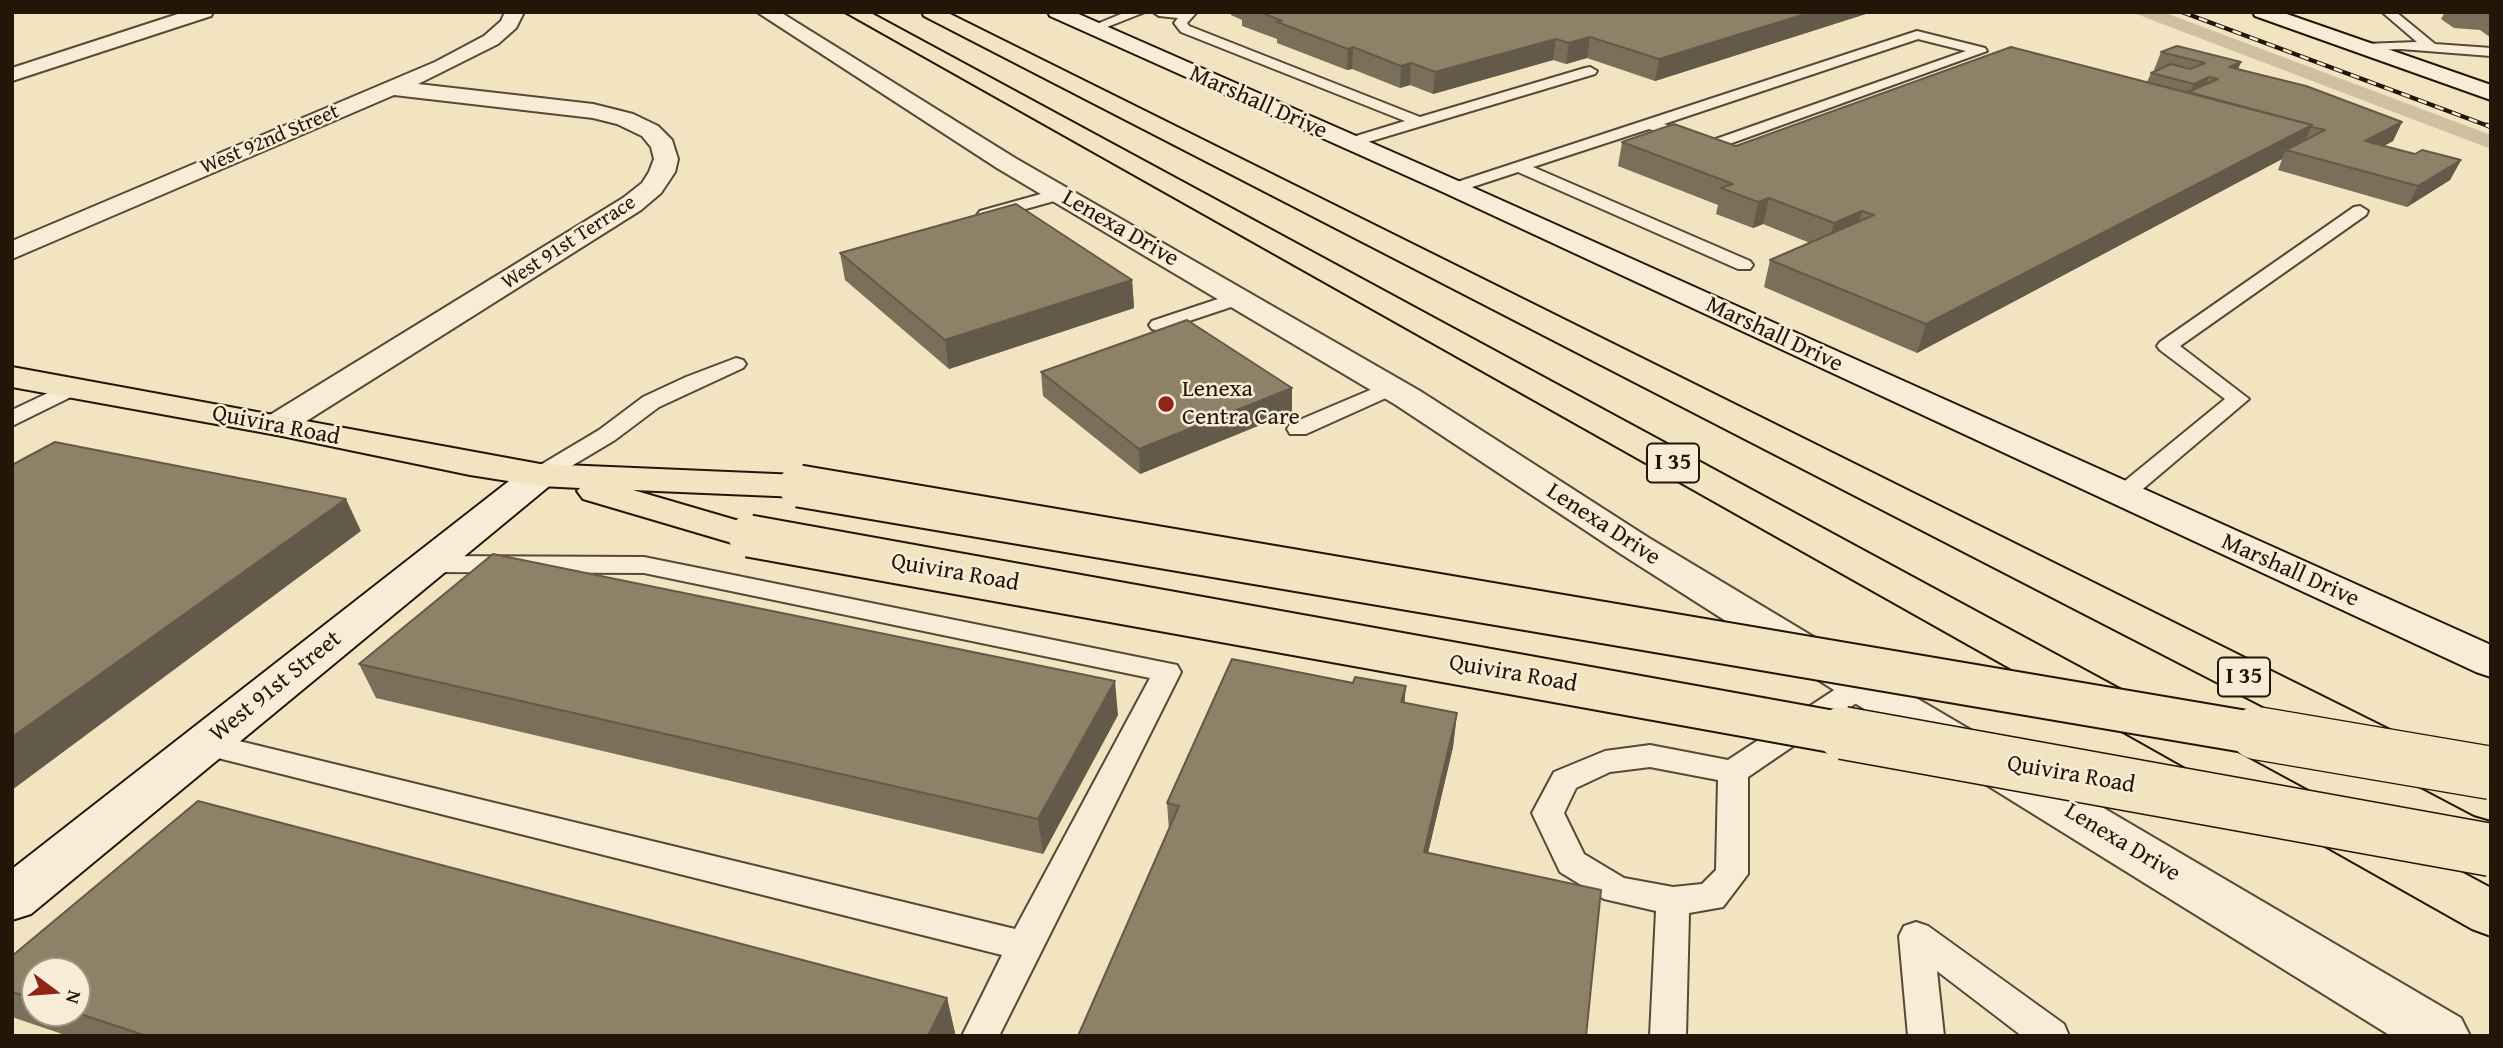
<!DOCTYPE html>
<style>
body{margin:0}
#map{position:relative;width:2503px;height:1048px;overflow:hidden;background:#f2e3c1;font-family:"Gentium Book Plus",serif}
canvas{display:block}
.frame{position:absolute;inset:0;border:14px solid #221608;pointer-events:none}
.north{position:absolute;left:21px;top:957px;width:70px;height:70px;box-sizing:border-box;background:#f7edd7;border:2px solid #a29784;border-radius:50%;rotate:106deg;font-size:19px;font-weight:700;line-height:28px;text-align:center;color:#221608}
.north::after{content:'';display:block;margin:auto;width:24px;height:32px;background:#8f2418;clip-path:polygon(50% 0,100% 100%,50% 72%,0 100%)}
</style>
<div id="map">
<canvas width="2503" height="1048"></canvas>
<div class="frame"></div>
<div class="north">N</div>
</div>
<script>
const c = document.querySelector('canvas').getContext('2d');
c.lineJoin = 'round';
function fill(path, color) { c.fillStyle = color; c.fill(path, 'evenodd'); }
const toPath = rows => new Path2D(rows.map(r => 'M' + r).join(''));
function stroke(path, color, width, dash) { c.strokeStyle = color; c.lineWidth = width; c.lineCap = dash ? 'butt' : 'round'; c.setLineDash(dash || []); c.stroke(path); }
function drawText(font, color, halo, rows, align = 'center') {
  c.font = font + ' "Gentium Book Plus",serif'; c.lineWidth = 5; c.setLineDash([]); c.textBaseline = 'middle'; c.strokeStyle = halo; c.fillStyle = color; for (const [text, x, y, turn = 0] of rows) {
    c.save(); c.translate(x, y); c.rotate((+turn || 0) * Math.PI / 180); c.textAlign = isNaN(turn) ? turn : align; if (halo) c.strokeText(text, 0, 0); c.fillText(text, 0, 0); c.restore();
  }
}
fill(toPath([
 [2131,12,2163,12,2491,135,2491,149]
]), '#cfc0a2');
const lane = toPath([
 [1126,12,1145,12,1097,31,1089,31,1087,28,1126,12],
 [1153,12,1197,12,1187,23,1189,26,1420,117,1585,68,1590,67,1597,71,1595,74,1348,148,1343,146,1340,143,1343,140,1405,121,1181,32,1174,23,1178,18,1159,16,1153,12],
 [2382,12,2396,12,2435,44,2491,48,2491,56,2401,49,2358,51,2358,45,2363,44,2417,42,2382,12],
 [1917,31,1985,48,1987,51,1718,148,1708,148,1649,129,1533,167,1750,261,1753,265,1750,269,1738,269,1518,172,1454,193,1446,188,1448,185,1917,31],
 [1918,39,1966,51,1713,140,1664,124,1918,39],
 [1059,189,1067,194,1065,198,986,220,977,215,980,211,1059,189],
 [2360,206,2368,211,2366,215,2180,346,2249,399,2131,499,2115,499,2111,494,2115,489,2225,399,2160,350,2157,346,2160,342,2354,207,2360,206],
 [1239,292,1246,294,1249,298,1246,302,1159,331,1152,329,1149,325,1152,321,1239,292],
 [736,358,743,360,746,364,743,368,659,407,615,440,548,480,532,480,528,475,532,470,599,430,643,397,686,377,736,358],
 [71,382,79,383,82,388,79,393,12,426,12,410,71,382],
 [1389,382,1397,383,1400,388,1397,393,1306,434,1290,434,1287,429,1290,424,1389,382],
 [430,556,644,557,1167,663,1177,665,1181,672,999,1036,962,1036,1002,955,206,755,195,752,191,744,195,736,206,733,1015,929,1150,678,644,573,430,572,421,569,417,564,421,559,430,556],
 [1861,676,1871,679,1875,686,1871,693,1748,777,1748,874,1723,907,1689,913,1686,1036,1650,1036,1656,911,1604,899,1560,872,1532,813,1554,772,1605,751,1650,745,1728,760,1851,679,1861,676],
 [1650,767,1718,780,1716,870,1702,884,1673,887,1624,878,1584,854,1564,813,1576,788,1610,772,1650,767],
 [1916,922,1928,926,2064,1024,2069,1036,2022,1036,1937,971,1944,1036,1908,1036,1899,936,1904,926,1916,922]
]);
const street = toPath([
 [184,12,213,12,211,16,12,81,12,68,184,12],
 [505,12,524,12,516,28,498,44,418,84,593,104,633,114,658,126,672,140,678,159,675,172,661,193,641,210,289,432,277,435,265,432,260,425,265,418,623,198,642,183,649,172,654,159,651,147,642,136,617,124,593,118,394,95,12,259,12,241,435,62,484,36,501,21,505,12],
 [757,12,780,12,1015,158,1420,391,1649,538,1877,675,2461,1018,2470,1036,2391,1036,1845,697,1621,554,1396,405,997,168,757,12]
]);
const secondary = toPath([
 [1048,12,1074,12,1463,183,2491,645,2491,677,2476,672,1445,193,1050,16,1048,12],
 [2253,12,2281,12,2491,85,2491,100,2255,16,2253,12],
 [540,464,553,467,558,475,553,483,31,914,12,920,12,869,527,467,540,464]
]);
const primary = toPath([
 [12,367,540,464,799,475,812,478,818,486,812,494,799,497,633,490,763,528,768,536,763,544,749,548,583,499,577,491,580,488,540,486,470,475,277,435,12,387,12,367]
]);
const highway = toPath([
 [845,12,869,12,2310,792,2318,805,2310,818,2293,823,2276,818,845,12],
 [922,12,946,12,2390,730,2396,742,2390,754,2373,759,2356,754,924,16,922,12],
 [2436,756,2491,780,2491,820,2474,815,2419,786,2412,774,2419,762,2436,756],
 [2343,813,2361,818,2491,888,2491,936,2472,929,2325,846,2318,832,2325,818,2343,813]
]);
stroke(lane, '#564936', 4);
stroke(street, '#564936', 4);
stroke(secondary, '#221608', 4);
stroke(primary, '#221608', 4);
stroke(highway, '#221608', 4);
fill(lane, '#f7edd7');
fill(street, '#f7edd7');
fill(secondary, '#f7edd7');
fill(primary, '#f2e3c1');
fill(highway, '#f2e3c1');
const railFar1 = toPath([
 [2182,12,2491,127]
]);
const rail = toPath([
 [2487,125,2491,127]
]);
stroke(railFar1, '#221608', 4.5);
stroke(rail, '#221608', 5);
stroke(railFar1, '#f7edd7', 2.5, [9]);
stroke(rail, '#f7edd7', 3.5, [10]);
const primaryBridgeFar1 = toPath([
 [799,486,2266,735],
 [749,536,1852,735]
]);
const primaryBridge = toPath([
 [1843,733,2491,850],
 [2256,733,2491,773]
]);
stroke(primaryBridgeFar1, '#221608', 45, []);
stroke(primaryBridge, '#221608', 55, []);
stroke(primaryBridgeFar1, '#f2e3c1', 41);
stroke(primaryBridge, '#f2e3c1', 52);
fill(toPath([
 [1231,12,1872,12,1655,81,1587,58,1566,64,1553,60,1433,94,1410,85,1400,88,1352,69,1347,70,1277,43,1277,39,1242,26,1242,20,1231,15],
 [2445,12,2491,12,2491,38,2480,30,2454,28,2441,19],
 [2161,52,2238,69,2402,122,2393,141,2384,146,2415,154,2461,160,2450,180,2407,207,2278,170,2282,159,1917,353,1764,287,1770,260,1810,243,1763,224,1753,228,1716,214,1718,205,1618,166,1622,142,1736,146,2147,82,2151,73,2157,70,2154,70],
 [840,253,1132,280,1134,308,949,369,845,280],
 [1041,372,1292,412,1140,474,1043,396],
 [359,664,1118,715,1043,854,376,698],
 [1404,703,1457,713,1453,747,1428,853,1169,830,1167,803],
 [12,956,947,998,955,1033,954,1036,68,1036,12,1017],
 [35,971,77,1013,35,1013]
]), '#7a6f59');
fill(toPath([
 [1812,12,1872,12,1655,81,1659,59],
 [1590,37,1587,58,1566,64,1569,43],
 [1556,39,1553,60,1433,94,1435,72],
 [1353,47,1352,69,1347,70,1348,49],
 [2241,62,2234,80,2229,67],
 [1411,63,1410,85,1400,88,1401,66],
 [2209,77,2202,95,2190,93,2194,84],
 [2402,122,2393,141,2355,161,2365,141],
 [2312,125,2301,149,2286,150,2282,159,1917,353,1926,324],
 [2461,160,2450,180,2407,207,2418,186],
 [1769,198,1763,224,1753,228,1758,202],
 [1862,211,1855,237,1827,249,1834,223],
 [1132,280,1134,308,949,369,945,340],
 [1292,388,1292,412,1140,474,1139,449],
 [346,499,361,531,12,790,12,737],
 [1115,681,1118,715,1043,854,1038,819],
 [1406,686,1403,721,1401,702],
 [1457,713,1453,747,1420,887,1424,852],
 [947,998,955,1033,954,1036,928,1036]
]), '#635a49');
const building = toPath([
 [1260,12,1812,12,1659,59,1590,37,1569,43,1556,39,1435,72,1411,63,1401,66,1353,47,1348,49,1277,22,1282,21,1260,12],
 [2177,46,2241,62,2229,67,2306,86,2402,122,2365,141,2415,154,2422,150,2461,160,2418,186,2286,150,2325,130,2312,127,2312,125,2188,92,2218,79,2209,77,2194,84,2151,73,2171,64,2190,69,2205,63,2161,52,2177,46],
 [2011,47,2312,125,1926,324,1770,260,1874,215,1862,211,1834,223,1769,198,1758,202,1721,188,1733,184,1622,142,1674,124,1736,146,2011,47],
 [1016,204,1132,280,945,340,840,253,1016,204],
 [1187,320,1292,388,1139,449,1041,372,1187,320],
 [55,442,346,499,12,737,12,465,55,442],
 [493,554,1115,681,1038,819,359,664,493,554],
 [1232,659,1353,683,1355,677,1406,686,1401,702,1457,713,1424,852,1601,890,1586,1036,1078,1036,1179,806,1167,803,1232,659],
 [198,801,947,998,928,1036,147,1036,77,1013,77,971,35,971,35,999,12,992,12,956,198,801]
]);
fill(building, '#8e8168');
stroke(building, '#635a49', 2);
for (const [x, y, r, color] of [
 [1166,404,9,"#8f2418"]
]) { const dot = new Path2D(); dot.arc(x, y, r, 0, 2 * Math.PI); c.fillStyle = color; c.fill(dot); stroke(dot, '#f7edd7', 2.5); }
drawText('21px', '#221608', '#f7edd7', [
 ["West 92nd Street",270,140,-23],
 ["West 91st Terrace",569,243,-33]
]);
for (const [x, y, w] of [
 [1673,463,52],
 [2244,677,52]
]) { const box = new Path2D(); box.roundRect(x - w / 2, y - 19.5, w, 39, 5); c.fillStyle = '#f7edd7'; c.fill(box); stroke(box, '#221608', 2); }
drawText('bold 23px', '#221608', null, [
 ["I 35",1673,463],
 ["I 35",2244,677]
]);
drawText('24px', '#221608', '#f7edd7', [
 ["Marshall Drive",1258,103,24],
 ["Lenexa Drive",1120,229,30],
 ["Marshall Drive",1774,335,25],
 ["Quivira Road",276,426,11],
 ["Lenexa Drive",1603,525,33],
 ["Marshall Drive",2290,571,24],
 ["Quivira Road",955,573,10],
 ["Quivira Road",1513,674,10],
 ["West 91st Street",276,687,-39],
 ["Quivira Road",2071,775,10],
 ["Lenexa Drive",2122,843,31]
]);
drawText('24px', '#221608', '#f7edd7', [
 ["Lenexa",1182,390],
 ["Centra Care",1182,418]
], 'left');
</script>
